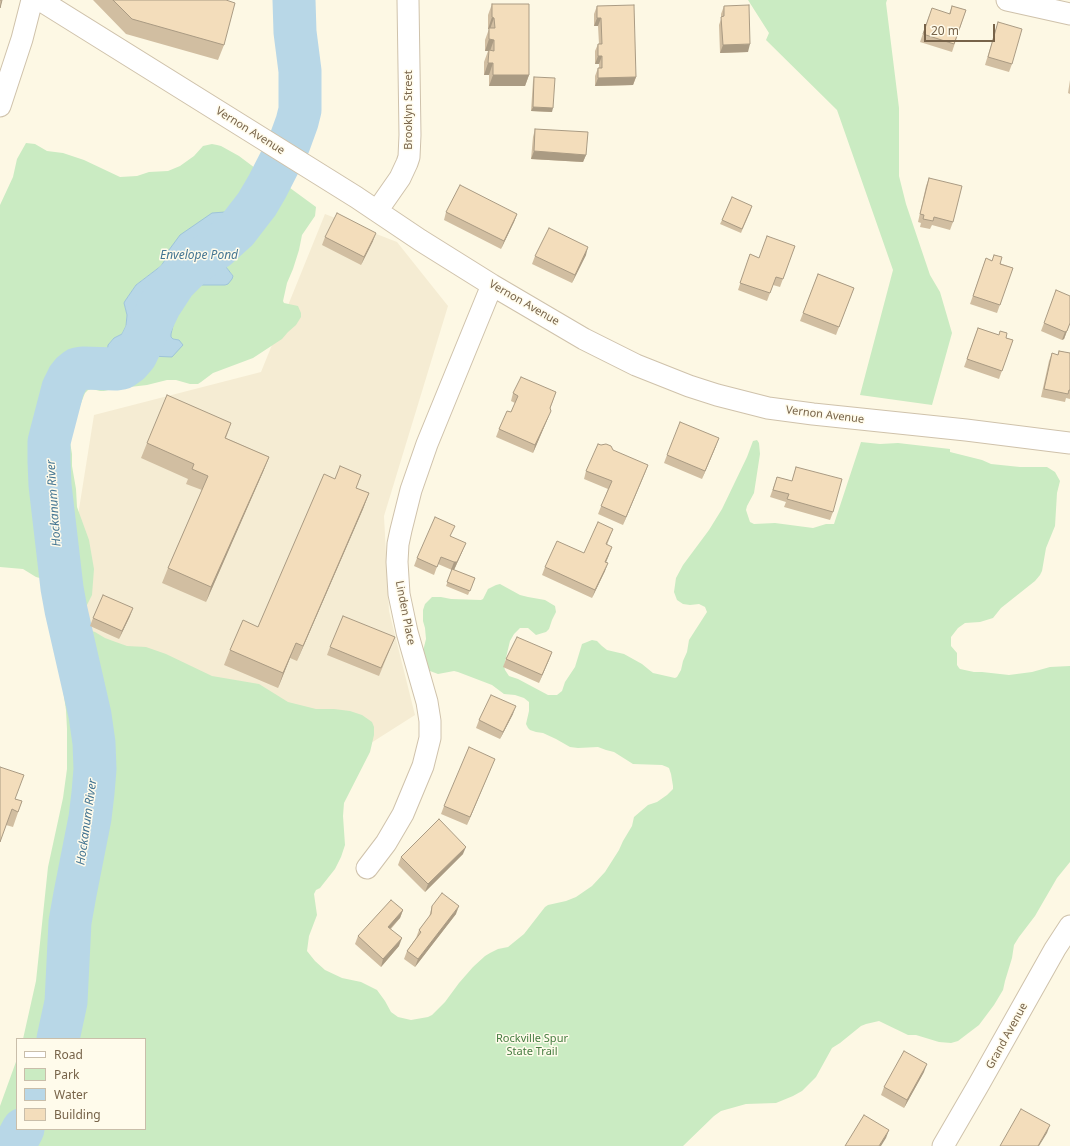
<!DOCTYPE html>
<style>
body{margin:0}
#map{position:relative;width:1070px;height:1146px;overflow:hidden;background:#fdf8e4;font-family:"Noto Sans",sans-serif}
canvas{display:block}
.legend{position:absolute;left:16px;top:1038px;width:130px;height:92px;box-sizing:border-box;background:#fffbeb;border:1px solid #c9beaa;margin:0;padding:5px 7px;list-style:none;font-size:12px;color:#776349}
.legend li{display:flex;align-items:center;gap:8px;height:20px}
.legend b{width:20px;border:1px solid #c9beaa}
.scale{position:absolute;left:924px;top:24px;width:71px;height:18px;box-sizing:border-box;border:2px solid #776349;border-top:0;padding-left:5px;font-size:12px;line-height:14px;white-space:nowrap;color:#776349;-webkit-text-stroke:3px #fffbeb;paint-order:stroke}
</style>
<div id="map">
<canvas width="1070" height="1146"></canvas>
<ul class="legend">
<li><b style="height:5px;background:#fff"></b>Road</li>
<li><b style="height:11px;background:#caebc2"></b>Park</li>
<li><b style="height:11px;background:#b8d7e7"></b>Water</li>
<li><b style="height:11px;background:#f3ddbb"></b>Building</li>
</ul>
<div class="scale">20 m</div>
</div>
<script>
const c = document.querySelector('canvas').getContext('2d');
c.lineJoin = 'round';
function fill(path, color) { c.fillStyle = color; c.fill(path, 'evenodd'); }
const toPath = rows => new Path2D(rows.map(r => 'M' + r).join(''));
function stroke(path, color, width, dash) { c.strokeStyle = color; c.lineWidth = width; c.lineCap = dash ? 'butt' : 'round'; c.setLineDash(dash || []); c.stroke(path); }
function drawText(font, color, halo, rows, align = 'center') {
  c.font = font + ' "Noto Sans",sans-serif'; c.lineWidth = 3; c.setLineDash([]); c.textBaseline = 'middle'; c.strokeStyle = halo; c.fillStyle = color; for (const [text, x, y, turn = 0] of rows) {
    c.save(); c.translate(x, y); c.rotate((+turn || 0) * Math.PI / 180); c.textAlign = isNaN(turn) ? turn : align; if (halo) c.strokeText(text, 0, 0); c.fillText(text, 0, 0); c.restore();
  }
}
fill(toPath([
 [325,214,397,242,448,306,384,516,389,611,415,715,330,769,83,648,69,572,94,415,261,372]
]), '#f5ecd3');
fill(toPath([
 [748,0,887,0,886,3,899,108,899,176,906,204,930,275,940,292,952,333,932,405,860,395,893,270,837,110,766,40,769,33],
 [26,143,35,144,47,151,63,153,84,160,120,177,137,176,149,172,168,171,180,166,194,156,203,146,212,144,217,145,221,146,239,156,255,168,286,185,316,207,315,216,302,235,299,250,293,269,287,283,283,301,284,303,298,306,301,313,301,317,296,325,288,332,282,339,253,358,213,373,201,382,198,384,190,384,176,380,167,380,147,385,113,389,104,391,100,391,92,389,88,390,85,393,77,413,70,442,72,454,72,466,76,489,77,507,89,540,94,569,92,595,81,617,82,623,86,629,95,632,105,638,113,641,127,646,146,647,166,654,212,676,259,684,288,702,316,709,334,709,350,711,362,715,372,722,374,727,374,735,370,752,344,803,343,816,345,845,341,857,335,869,320,888,316,890,314,894,317,915,309,936,307,951,315,961,325,970,342,978,361,982,377,990,385,1001,391,1012,398,1017,411,1020,428,1017,432,1015,445,1002,459,983,473,967,485,956,490,953,498,949,508,947,524,934,545,907,548,905,566,901,576,897,592,886,605,872,619,850,623,841,632,826,634,817,648,805,657,802,667,795,673,789,673,786,671,774,669,768,667,767,662,765,633,764,614,752,606,750,598,747,578,748,570,747,556,739,543,733,536,732,530,730,528,728,526,724,529,711,529,702,524,698,515,695,504,694,492,685,458,672,454,671,438,674,430,671,424,660,423,651,426,639,425,628,423,621,423,610,425,604,432,597,441,597,451,599,481,600,483,599,488,589,496,585,500,584,520,595,528,597,545,600,555,606,556,612,552,620,549,629,546,632,536,635,528,628,520,628,514,634,510,641,504,666,505,670,509,676,518,679,548,695,557,695,562,691,565,682,575,667,582,644,592,640,597,641,602,646,607,650,624,654,642,664,653,673,675,678,677,677,681,670,683,661,687,652,689,640,707,612,705,607,699,604,690,605,683,604,677,600,674,592,676,578,683,565,709,530,722,509,747,457,753,441,757,440,759,443,760,454,754,493,747,506,746,510,750,522,754,524,775,523,813,528,826,524,834,524,861,442,880,444,898,443,950,449,950,452,982,460,991,464,1020,467,1047,467,1055,472,1060,481,1057,493,1055,526,1046,548,1042,571,1040,575,1035,581,1001,608,993,618,980,622,965,623,958,628,951,637,951,646,957,653,957,665,959,668,960,669,974,672,982,672,1009,675,1032,672,1050,667,1070,666,1070,862,1057,878,1035,916,1019,937,1014,945,1012,958,1005,981,1003,990,994,1005,979,1025,958,1041,951,1043,939,1042,916,1035,908,1035,879,1021,866,1024,861,1026,840,1043,832,1048,816,1077,802,1091,793,1096,776,1103,746,1104,721,1111,714,1116,683,1146,0,1146,0,1106,17,1059,17,1129,145,1129,145,1039,23,1039,36,981,48,867,63,798,67,769,67,729,66,710,56,642,52,601,52,587,47,580,36,577,23,569,0,567,0,205,13,177,17,159],
 [242,224,226,264,226,267,233,276,225,285,198,285,187,288,177,309,171,333,171,337,173,339,179,340,107,354,108,345,114,338,122,334,126,326,127,315,124,303,136,285,161,266,165,260,166,254]
]), '#caebc2');
const water = toPath([
 [225,212,234,214,242,219,243,222,226,264,226,267,233,276,232,279,228,284,225,285,198,285,187,288,177,309,171,334,171,337,173,339,179,340,183,345,172,357,107,354,108,345,114,338,122,334,126,326,127,315,124,303,125,301,136,285,161,266,165,260,166,254,180,235,212,213,225,212]
]);
fill(water, '#b8d7e7');
stroke(water, '#9ec4d9', 1);
stroke(toPath([
 [58,1039,66,1002,70,922,75,894,90,818,93,793,95,769,94,743,90,715,66,610,62,588,50,485,49,461,49,442,51,434,63,388,68,378,72,373,77,369,83,368,116,369,122,368,129,363,136,355,160,305,175,282,192,265,217,248,237,230,257,204,267,187,289,144,297,122,300,110,300,71,295,32,294,0],
 [14,1146,23,1129]
]), '#b8d7e7', 43);
const street = toPath([
 [40,0,356,197,420,240,492,285,584,339,636,365,689,386,717,395,768,408,813,414,966,430,1070,443],
 [1007,0,1070,14],
 [0,106,22,39,32,0],
 [377,211,400,178,407,163,409,157,410,135,408,0],
 [367,868,386,843,403,814,423,766,430,738,430,721,427,702,407,632,399,594,397,562,398,544,401,530,411,490,427,444,492,285],
 [943,1146,979,1084,1055,949,1070,926]
]);
stroke(street, '#cfc2ab', 23);
stroke(street, '#fff', 21);
fill(toPath([
 [93,0,226,0,224,45,218,60,126,34],
 [492,4,529,75,525,86,489,86,489,75,484,75,484,62,488,51,485,51,485,40,489,29,488,29,488,15],
 [597,6,636,77,633,85,595,86,595,76,598,68,599,68,599,64,595,64,595,51,598,44,599,44,598,26,594,26,594,14],
 [724,6,748,52,720,53,719,25,721,19,721,14],
 [952,6,966,10,952,52,920,42,929,16,949,14],
 [998,22,1012,64,1009,72,985,65],
 [534,77,552,112,531,111,533,81],
 [1070,80,1070,94,1068,93],
 [535,129,586,155,583,162,531,159,533,137],
 [929,178,953,222,950,230,932,225,930,229,920,227,921,223,918,222,926,186],
 [751,210,741,233,720,224,722,220],
 [446,212,517,214,514,222,501,249,444,220],
 [325,237,373,241,361,265,322,245],
 [795,246,780,287,773,285,767,301,738,290,750,254,759,258],
 [586,255,572,283,532,264,535,256],
 [986,258,1013,268,997,313,970,304],
 [818,274,854,288,836,335,800,321],
 [1044,323,1070,323,1064,339,1062,340,1041,331],
 [978,328,1013,340,999,379,964,367],
 [1059,351,1070,353,1070,399,1066,398,1065,402,1041,397,1049,361,1052,353,1058,355],
 [556,392,550,409,548,418,533,453,496,437,499,429,511,412,515,403,511,401,513,393],
 [231,423,226,438,269,457,263,472,206,602,162,583,168,568,202,490,186,484,188,479,141,458,147,443],
 [716,446,702,479,664,463,667,455],
 [648,465,623,525,598,514,608,489,584,479,586,471],
 [796,467,833,512,830,520,784,507,786,502,770,497,777,477,792,481],
 [361,475,356,488,369,493,363,509,297,661,290,658,278,688,224,665,230,650,258,627,335,479],
 [613,529,607,545,609,555,606,563,605,571,592,598,542,575,545,567,584,553],
 [451,536,463,550,454,570,453,570,475,578,468,595,446,586,452,570,438,564,434,575,414,566,417,558],
 [130,616,119,639,90,626,93,618],
 [395,637,379,676,327,655,330,647],
 [552,652,539,683,503,667,506,659],
 [513,714,500,739,476,728,479,720],
 [492,766,467,825,441,814,444,806],
 [15,799,22,801,13,827,6,825],
 [463,854,425,892,398,865,401,857],
 [432,906,456,914,415,967,404,959,407,951,416,938,419,930,429,917],
 [403,910,400,918,391,929,399,946,381,967,355,944,358,936],
 [924,1072,904,1108,881,1095,884,1087]
]), '#d1bea1');
fill(toPath([
 [492,17,494,18,490,29,488,29],
 [597,18,601,18,598,26,594,26],
 [489,39,494,40,490,51,485,51],
 [750,44,748,52,720,53,723,45],
 [598,56,602,56,599,64,595,64],
 [488,63,493,63,489,75,484,75],
 [493,75,529,75,525,86,489,86],
 [636,77,633,85,595,86,598,78],
 [533,107,553,108,552,112,531,111],
 [534,151,586,155,583,162,531,159],
 [517,214,514,222,501,249,504,241],
 [376,233,373,241,361,265,364,257],
 [588,247,586,255,572,283,575,275],
 [1070,323,1064,339,1062,340,1065,332],
 [551,411,533,453,535,445],
 [719,438,716,446,702,479,705,471],
 [269,457,263,472,206,602,211,587],
 [648,465,645,473,623,525,626,517],
 [369,493,363,509,297,661,303,646],
 [466,543,454,570,451,570,454,562],
 [612,547,609,555,602,570,605,562],
 [608,563,605,571,592,598,595,590],
 [133,608,130,616,119,639,122,631],
 [296,643,278,688,283,673],
 [552,652,549,660,539,683,542,675],
 [516,706,513,714,500,739,503,732],
 [495,759,492,766,467,825,470,817],
 [466,847,463,854,425,892,428,884],
 [459,906,456,914,415,967,418,959],
 [403,910,400,918,385,934,388,927],
 [402,938,399,946,381,967,383,959],
 [927,1064,924,1072,904,1108,907,1100],
 [1050,1125,1047,1133,1039,1146,1038,1146],
 [889,1130,886,1138,881,1146,879,1146]
]), '#aa9b83');
const building = toPath([
 [0,0,2,0,0,8,0,0],
 [113,0,226,0,235,3,224,45,132,19,113,0],
 [492,4,529,4,529,75,493,75,493,63,488,63,489,50,494,51,494,40,489,39,489,28,495,28,494,18,492,17,492,4],
 [634,5,636,77,598,78,598,68,602,68,602,56,598,56,598,44,602,44,601,18,597,18,597,6,634,5],
 [749,5,750,44,723,45,721,17,724,16,724,6,749,5],
 [952,6,966,10,954,44,923,34,932,8,950,14,952,6],
 [998,22,1022,29,1012,64,988,57,998,22],
 [534,77,555,78,553,108,533,107,534,77],
 [535,129,588,132,586,155,534,151,535,129],
 [929,178,962,186,953,222,934,217,933,221,923,219,924,215,920,214,929,178],
 [460,185,517,214,504,241,446,212,460,185],
 [732,197,752,206,742,229,722,220,732,197],
 [337,213,376,233,364,257,325,237,337,213],
 [549,228,588,247,575,275,535,256,549,228],
 [767,236,795,246,783,279,776,277,770,293,740,283,750,254,759,258,767,236],
 [994,255,1002,257,1000,264,1013,268,1000,305,973,296,986,258,992,261,994,255],
 [818,274,854,288,839,327,803,313,818,274],
 [1056,290,1070,296,1070,323,1067,331,1065,332,1044,323,1056,290],
 [978,328,999,335,1000,331,1007,333,1006,338,1013,340,1002,371,967,359,978,328],
 [1059,351,1070,353,1070,390,1069,390,1068,394,1044,389,1052,353,1058,355,1059,351],
 [521,377,556,392,550,408,551,411,535,445,499,429,507,411,511,412,518,396,513,393,521,377],
 [167,395,231,423,225,438,269,457,211,587,168,568,208,476,192,469,194,464,147,443,167,395],
 [680,422,719,438,705,471,667,455,680,422],
 [598,444,601,445,606,444,611,446,613,450,648,465,626,517,601,506,612,481,586,471,598,444],
 [340,466,361,475,356,488,369,493,303,646,296,643,283,673,230,650,243,620,258,627,324,474,335,479,340,466],
 [796,467,842,479,833,512,787,499,789,494,773,490,777,477,792,481,796,467],
 [435,517,455,526,450,536,466,543,457,562,454,562,441,557,437,567,417,558,435,517],
 [598,522,613,529,606,544,612,547,605,562,608,563,595,590,545,567,557,541,584,553,598,522],
 [452,569,475,578,470,591,447,582,452,569],
 [103,595,133,608,122,631,93,618,103,595],
 [343,616,395,637,381,668,330,647,343,616],
 [517,637,552,652,542,675,506,659,517,637],
 [491,695,516,706,503,732,479,720,491,695],
 [469,747,495,759,470,817,444,806,469,747],
 [0,767,24,775,15,799,22,801,18,812,12,809,0,842,0,767],
 [439,819,466,847,428,884,401,857,439,819],
 [442,893,459,906,418,959,407,951,421,932,419,930,431,914,432,906,442,893],
 [391,900,403,910,388,927,402,938,383,959,358,936,391,900],
 [904,1051,927,1064,907,1100,884,1087,904,1051],
 [1021,1109,1050,1125,1038,1146,1000,1146,1021,1109],
 [864,1115,889,1130,879,1146,845,1146,864,1115]
]);
fill(building, '#f3ddbb');
stroke(building, '#aa9b83', 1);
drawText('11px', '#776349', '#fffbeb', [
 ["Brooklyn Street",409,110,-90],
 ["Vernon Avenue",250,131,32],
 ["Vernon Avenue",524,303,30],
 ["Vernon Avenue",825,415,7],
 ["Linden Place",405,613,79],
 ["Grand Avenue",1007,1036,-61]
]);
drawText('11px', '#467d41', '#fffbeb', [
 ["Rockville Spur",532,1039],
 ["State Trail",532,1052]
]);
drawText('italic 12px', '#447592', '#fffbeb', [
 ["Envelope Pond",199,256],
 ["Hockanum River",54,503,-94],
 ["Hockanum River",87,822,-82]
]);
</script>
